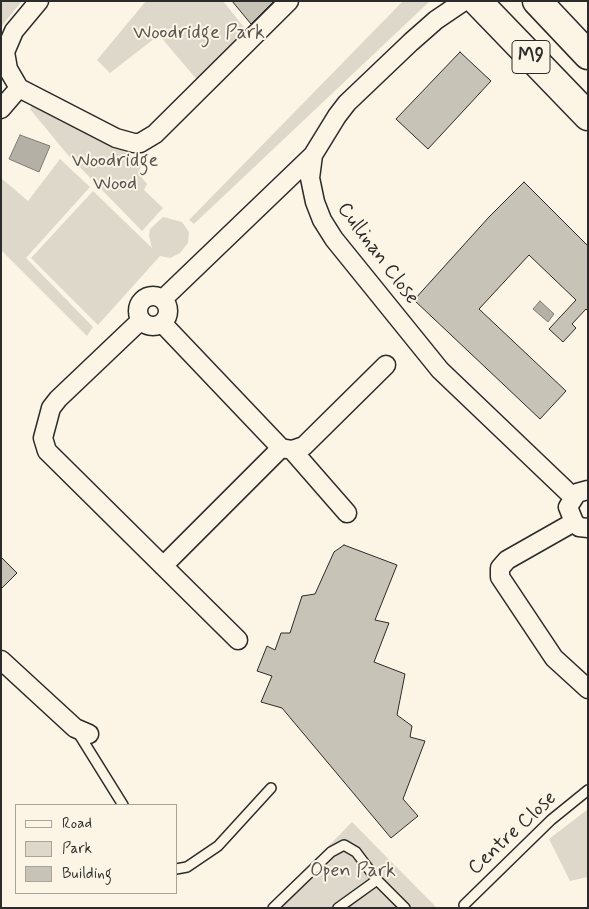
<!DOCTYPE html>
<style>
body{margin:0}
#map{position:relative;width:589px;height:909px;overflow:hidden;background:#fcf5e5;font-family:Mynerve,sans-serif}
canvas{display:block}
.frame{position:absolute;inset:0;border:2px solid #2b2b2b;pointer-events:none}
.legend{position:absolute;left:15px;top:804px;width:162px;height:90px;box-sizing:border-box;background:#fcf5e5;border:1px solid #a8a49b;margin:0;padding:6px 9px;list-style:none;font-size:15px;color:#2b2b2b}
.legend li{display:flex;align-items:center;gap:10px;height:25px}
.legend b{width:25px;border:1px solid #a8a49b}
</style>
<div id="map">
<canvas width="589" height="909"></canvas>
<div class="frame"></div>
<ul class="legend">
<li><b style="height:6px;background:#fcf5e5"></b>Road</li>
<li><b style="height:14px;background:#ded8ca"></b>Park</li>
<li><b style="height:14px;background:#c8c3b7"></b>Building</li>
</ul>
</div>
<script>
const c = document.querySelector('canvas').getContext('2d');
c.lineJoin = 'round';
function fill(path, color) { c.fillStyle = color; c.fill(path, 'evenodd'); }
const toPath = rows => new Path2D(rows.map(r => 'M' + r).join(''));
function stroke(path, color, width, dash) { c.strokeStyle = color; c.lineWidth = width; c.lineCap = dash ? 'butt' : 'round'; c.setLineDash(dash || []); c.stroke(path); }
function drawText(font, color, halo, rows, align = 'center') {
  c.font = font + ' Mynerve,sans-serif'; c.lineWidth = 4; c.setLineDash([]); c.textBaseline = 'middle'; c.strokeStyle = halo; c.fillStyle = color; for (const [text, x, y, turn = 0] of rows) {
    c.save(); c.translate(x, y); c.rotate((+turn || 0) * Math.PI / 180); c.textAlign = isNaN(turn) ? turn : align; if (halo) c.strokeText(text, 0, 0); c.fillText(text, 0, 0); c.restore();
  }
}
fill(toPath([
 [1,1,22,1,1,27],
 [146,1,223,1,247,31,198,81,159,35,110,73,97,60],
 [403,1,430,1,194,224,189,220],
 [34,103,125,152,141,167,138,173,147,184,144,190,163,208,142,231,67,154,30,109],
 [60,159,90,187,26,258,93,327,87,336,1,250,1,178,28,201],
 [93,191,152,248,149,236,150,229,163,217,182,222,189,232,188,243,180,253,170,258,160,256,98,325,31,258],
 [588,809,588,877,570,881,549,839],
 [352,822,437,908,268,908]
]), '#ded8ca');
const water = toPath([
 [20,135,50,146,39,172,9,159,20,135],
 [540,301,554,314,548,322,533,309,540,301]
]);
fill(water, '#b4b0a5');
stroke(water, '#7d7b74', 1);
const building = toPath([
 [232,1,274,1,251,24,232,1],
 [460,52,491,81,428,149,396,119,460,52],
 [524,182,588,246,588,311,586,309,572,324,576,328,563,342,549,329,576,300,529,255,479,309,566,391,540,419,414,300,489,217,524,182],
 [344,545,397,565,375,620,389,623,374,662,405,674,397,715,412,726,410,737,425,741,403,799,418,816,391,838,282,708,261,702,272,676,257,671,267,646,275,650,281,633,290,633,302,596,315,594,334,552,344,545],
 [1,557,17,573,1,589,1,557]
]);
fill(building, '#c8c3b7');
stroke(building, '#2b2b2b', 1);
const lane = toPath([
 [77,731,123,805],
 [176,869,187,867,218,846,271,788],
 [464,905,551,820,588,790],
 [273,908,331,852,344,845,356,852,377,880,405,908],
 [338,908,377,880]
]);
const street = toPath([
 [39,1,14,31,5,52,8,69,19,88,116,138,134,143,140,143,155,134,289,1],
 [464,1,436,20,411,42,347,103,337,116,313,155,310,178,315,202,322,220,334,239,440,370,573,497],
 [1,109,19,88],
 '138 311a15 15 0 1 1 30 0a15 15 0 1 1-30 0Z',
 [163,299,313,155],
 [140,321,58,399,51,408,43,438,47,451,238,640],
 [163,324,281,448],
 [292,450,347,513],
 [588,490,577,493,568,507,574,522,579,527,588,528],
 [574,522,507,560,500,568,500,577,554,658,588,689],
 [163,566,281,448,292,450,304,446,386,365],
 [1,660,75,728,89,734]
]);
const primary = toPath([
 [477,1,588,116],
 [537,1,588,55]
]);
stroke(lane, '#2b2b2b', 12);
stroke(street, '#2b2b2b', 21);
stroke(primary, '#2b2b2b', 31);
stroke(lane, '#fcf5e5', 9);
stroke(street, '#fcf5e5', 18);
stroke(primary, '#fcf5e5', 28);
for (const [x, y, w] of [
 [531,57,38]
]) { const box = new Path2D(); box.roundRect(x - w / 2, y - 16.5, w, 33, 4); c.fillStyle = '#fcf5e5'; c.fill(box); stroke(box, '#2b2b2b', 1); }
drawText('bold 19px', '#2b2b2b', null, [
 ["M9",531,57]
]);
drawText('20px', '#585653', '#fcf5e5', [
 ["Woodridge Park",199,34],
 ["Woodridge",115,162],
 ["Wood",115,185],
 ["Open Park",353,872]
]);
drawText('20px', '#2b2b2b', '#fcf5e5', [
 ["Cullinan Close",377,254,53],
 ["Centre Close",513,834,-43]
]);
</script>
